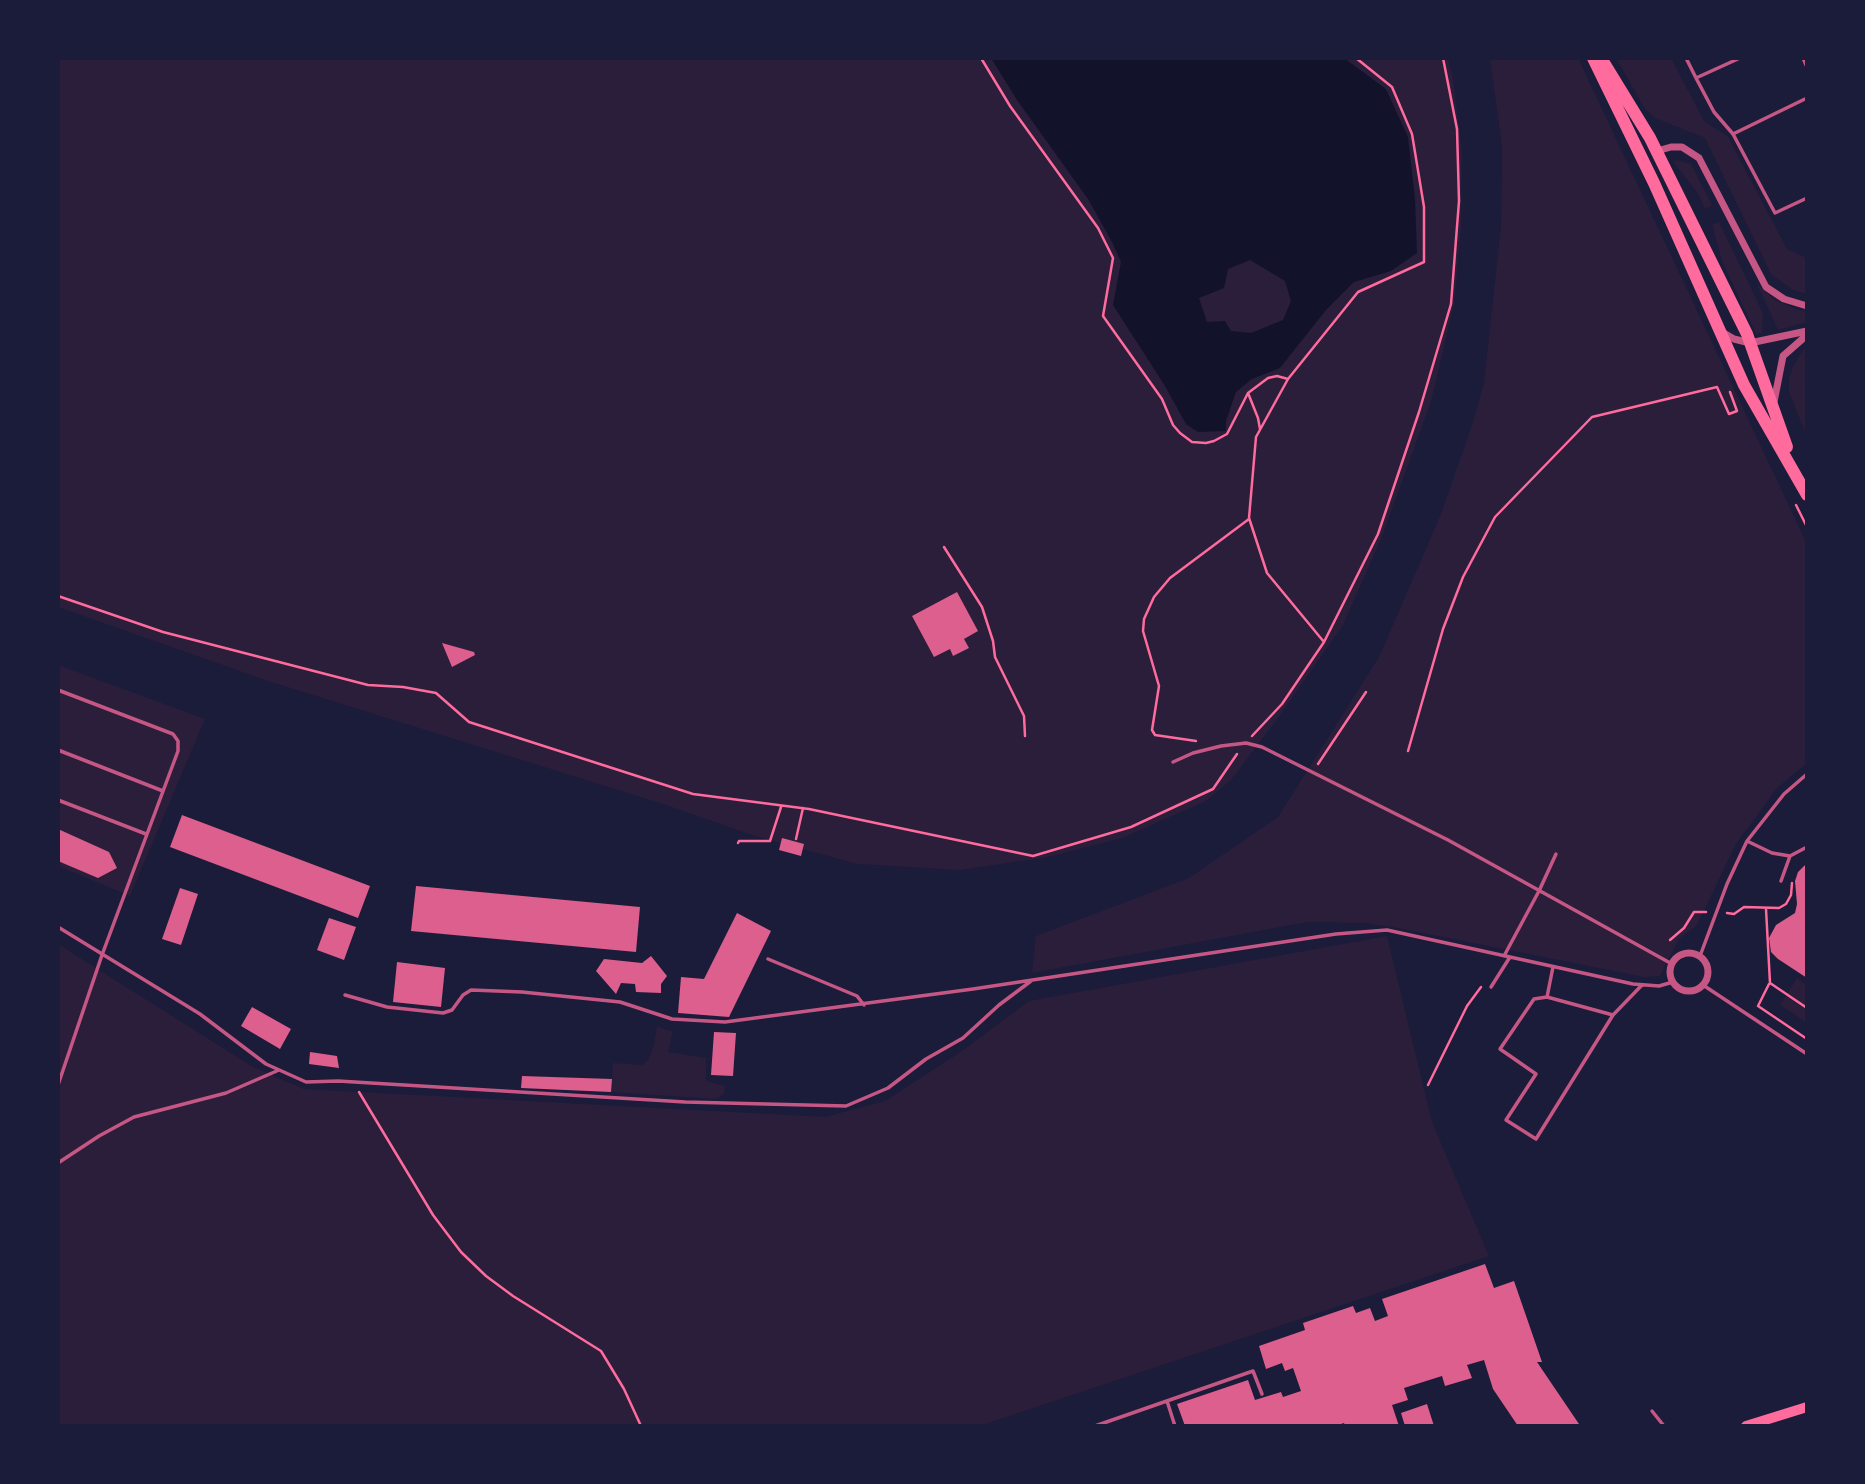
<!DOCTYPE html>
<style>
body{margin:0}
#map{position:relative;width:1865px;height:1484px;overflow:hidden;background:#1b1b3a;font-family:"Noto Sans",sans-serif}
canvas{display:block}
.frame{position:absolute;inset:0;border:60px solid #1b1b3a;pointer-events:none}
</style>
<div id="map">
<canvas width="1865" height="1484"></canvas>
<div class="frame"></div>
</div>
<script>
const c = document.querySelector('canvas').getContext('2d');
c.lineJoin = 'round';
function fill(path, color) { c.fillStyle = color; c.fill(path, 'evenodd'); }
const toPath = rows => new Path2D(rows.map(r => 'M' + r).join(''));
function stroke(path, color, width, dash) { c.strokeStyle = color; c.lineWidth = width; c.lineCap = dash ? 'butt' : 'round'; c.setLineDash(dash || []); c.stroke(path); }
fill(toPath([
 [58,58,1448,58,1453,79,1462,153,1461,229,1454,304,1431,402,1381,539,1343,625,1278,718,1231,780,1206,801,1122,838,1048,857,960,870,857,864,752,835,660,803,268,681,58,607],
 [1490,58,1578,58,1807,544,1807,763,1777,788,1736,844,1697,925,1679,939,1660,976,1644,977,1398,928,1365,923,1307,922,1032,973,1036,936,1189,878,1278,817,1379,657,1441,514,1472,425,1484,383,1501,226,1502,147],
 [1616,58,1671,58,1704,121,1728,137,1787,249,1807,258,1807,294,1793,290,1771,274,1705,138,1655,118,1645,109],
 [1676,160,1691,164,1712,205,1705,209,1699,195,1674,163],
 [1719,222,1763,313,1762,333,1756,334,1722,261,1712,225],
 [1757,284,1775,300,1798,310,1807,311,1807,322,1778,330],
 [1807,347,1807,437,1789,392,1789,378,1793,367,1802,351],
 [58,665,205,719,130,896,58,866],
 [1387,936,1432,1122,1489,1256,979,1426,58,1426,58,944,253,1067,304,1089,825,1117,885,1101,962,1051,1029,1001],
 [1797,978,1807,985,1807,1023,1780,1005],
 [657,1026,673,1032,668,1052,706,1058,706,1081,725,1086,724,1094,716,1099,611,1092,613,1063,642,1065,648,1060,654,1045]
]), '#2a1e3b');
fill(toPath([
 [991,58,1344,58,1386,89,1408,137,1415,199,1417,253,1391,271,1354,282,1326,310,1280,368,1252,379,1236,392,1226,421,1226,431,1198,432,1186,424,1165,386,1113,305,1121,262,1112,242,1088,199,1017,100],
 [1250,260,1285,281,1291,301,1283,320,1251,333,1231,331,1225,321,1207,322,1199,298,1224,288,1228,269]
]), '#12122b');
fill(toPath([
 [957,592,978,631,964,639,969,648,953,656,950,649,934,657,912,616],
 [442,643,474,652,475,655,452,667],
 [182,815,370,886,358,918,170,847],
 [58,829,109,852,117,868,98,878,58,861],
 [782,838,804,844,801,856,779,850],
 [1807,863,1807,978,1778,959,1771,952,1769,938,1776,925,1795,913,1797,904,1795,881,1798,872],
 [416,886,640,907,636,952,411,931],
 [180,888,198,894,181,945,162,939],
 [737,913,771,931,729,1017,678,1013,681,977,704,979],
 [329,918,356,927,344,960,317,950],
 [651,956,667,976,661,984,661,993,636,992,635,984,621,983,616,994,596,971,604,959,642,963],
 [397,962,445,968,441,1007,393,1002],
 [252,1007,291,1029,280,1049,241,1026],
 [714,1032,736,1033,733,1076,711,1075],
 [310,1052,337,1056,339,1068,309,1064],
 [522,1076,612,1079,611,1092,521,1088],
 [1485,1264,1494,1288,1514,1281,1542,1362,1537,1362,1579,1424,1576,1426,1518,1426,1493,1389,1484,1360,1467,1365,1472,1378,1445,1386,1442,1376,1404,1388,1408,1400,1392,1405,1399,1426,1345,1426,1344,1423,1335,1426,1185,1426,1177,1404,1248,1380,1255,1400,1281,1392,1283,1397,1301,1391,1293,1368,1285,1371,1282,1363,1266,1369,1259,1346,1305,1330,1303,1323,1353,1306,1356,1313,1370,1308,1375,1321,1388,1316,1382,1299],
 [1427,1404,1434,1426,1405,1426,1401,1413]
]), '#dd5f8e');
stroke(toPath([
 [981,58,1010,106,1098,228,1113,258,1103,316,1162,399,1173,425,1180,433,1192,442,1206,443,1214,441,1227,434,1248,393,1268,378,1277,376,1288,379],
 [1248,393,1258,418,1260,429],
 [1796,505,1807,527],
 [944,547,982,607,993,641,995,657,1024,716,1025,736],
 [58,596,163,632,368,685,403,687,436,693,469,722,693,794,809,809,1033,856,1131,827,1213,789,1237,754],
 [1324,642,1267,573,1249,518,1256,437,1288,379,1358,292,1424,262,1424,207,1412,134,1392,87,1356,58],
 [1252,736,1282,704,1324,642,1378,534,1419,412,1451,304,1459,201,1457,129,1443,58],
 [1196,741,1155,735,1152,730,1159,686,1143,631,1144,619,1154,597,1170,578,1249,519],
 [1408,751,1443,629,1463,577,1495,517,1592,417,1717,387,1729,414,1737,411,1730,392],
 [1318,764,1366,692],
 [796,839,803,808],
 [738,843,739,841,770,841,781,807],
 [1766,909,1770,983,1807,1008],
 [1727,913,1734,914,1744,907,1779,908,1786,904,1791,895,1792,883],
 [1670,940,1684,928,1694,912,1706,912],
 [1769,984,1758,1006,1807,1039],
 [1428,1085,1467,1006,1481,987],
 [359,1092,433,1215,461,1252,486,1276,513,1296,601,1351,624,1389,641,1426]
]), '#ff6b9d', 2.5);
stroke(toPath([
 [1686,58,1696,78,1740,58],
 [1803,58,1807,67],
 [1696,78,1714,112,1733,134,1775,213,1807,198],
 [1733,134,1807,98],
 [58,690,173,734,178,741,178,751,102,955,58,1085],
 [58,750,163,791],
 [1173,762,1193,753,1221,746,1246,743,1262,747,1448,840,1672,964],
 [58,800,146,834],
 [1747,841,1772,853,1790,856,1807,847],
 [1781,881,1790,856],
 [58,927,200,1014,266,1064,306,1082,338,1081,685,1102,846,1106,888,1088,926,1059,963,1038,999,1005,1031,981],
 [1504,956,1539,891,1556,854],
 [1700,956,1727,884,1747,841,1784,794,1807,774],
 [768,959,857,996,864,1005],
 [1553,967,1547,997,1613,1015,1642,985],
 [1703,985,1807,1054],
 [1491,987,1510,957],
 [345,995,387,1007,443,1013,452,1010,463,995,471,990,522,992,620,1002,672,1019,725,1022,973,989,1336,934,1387,930,1633,984,1659,986,1673,982],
 [1547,997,1534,999,1500,1049,1536,1074,1506,1120,1536,1139,1613,1015],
 [58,1163,99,1136,134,1117,226,1093,279,1070],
 [1167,1401,1175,1426],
 [1652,1411,1664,1426],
 [1095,1426,1253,1371,1262,1394]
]), '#c65784', 3.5);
stroke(toPath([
 [1657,151,1671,147,1682,147,1699,158,1766,287,1784,299,1807,306],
 [1722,332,1734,339,1750,343,1807,331],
 [1774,402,1783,356,1807,335],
 '1670 972a19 19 0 1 1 38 0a19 19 0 1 1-38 0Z'
]), '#c65784', 7);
stroke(toPath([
 [1746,1426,1807,1407]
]), '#ff6b9d', 10);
stroke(toPath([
 [1593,58,1654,183,1744,385,1807,495],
 [1601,58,1650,138,1747,334,1787,447]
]), '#ff6b9d', 12);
</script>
